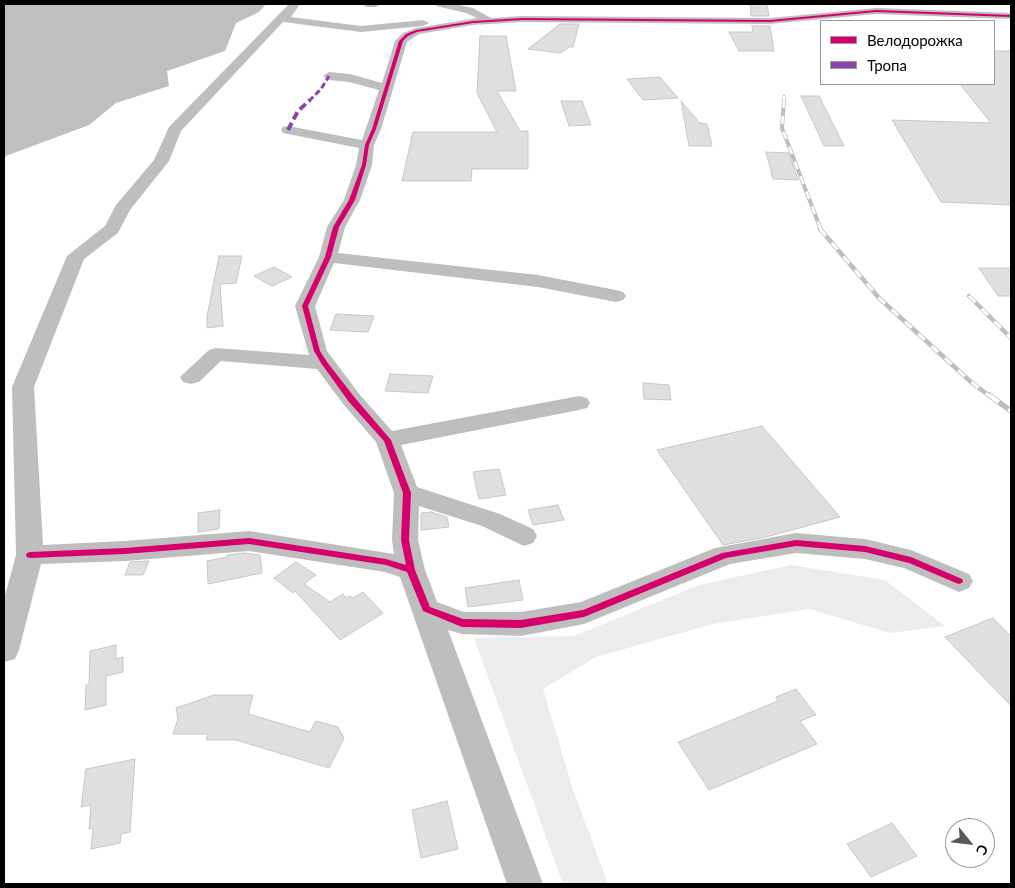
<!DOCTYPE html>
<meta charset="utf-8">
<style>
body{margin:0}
#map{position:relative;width:1015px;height:888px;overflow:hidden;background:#fff;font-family:Lato,sans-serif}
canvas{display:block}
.frame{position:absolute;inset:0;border:5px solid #000;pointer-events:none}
.legend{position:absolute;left:820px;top:20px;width:175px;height:65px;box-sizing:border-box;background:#fff;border:1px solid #999;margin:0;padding:6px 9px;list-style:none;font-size:15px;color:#000}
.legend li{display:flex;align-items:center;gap:10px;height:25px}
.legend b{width:25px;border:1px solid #999}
.north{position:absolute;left:945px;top:818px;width:50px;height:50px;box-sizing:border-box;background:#fff;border:1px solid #999;border-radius:50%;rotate:119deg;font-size:14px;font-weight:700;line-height:20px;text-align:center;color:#000}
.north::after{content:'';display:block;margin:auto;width:18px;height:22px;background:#595959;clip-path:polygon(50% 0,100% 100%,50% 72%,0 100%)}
</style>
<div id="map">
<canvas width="1015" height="888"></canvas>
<div class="frame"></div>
<ul class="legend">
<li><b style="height:6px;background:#d6006c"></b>Велодорожка</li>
<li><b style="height:6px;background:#8e44ad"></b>Тропа</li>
</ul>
<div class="north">С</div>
</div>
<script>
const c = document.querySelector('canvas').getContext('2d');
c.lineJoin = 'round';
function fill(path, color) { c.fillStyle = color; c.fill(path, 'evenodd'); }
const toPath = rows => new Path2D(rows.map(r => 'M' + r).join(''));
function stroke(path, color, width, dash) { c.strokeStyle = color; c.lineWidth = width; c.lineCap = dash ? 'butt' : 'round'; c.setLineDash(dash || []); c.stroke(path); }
fill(toPath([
 [791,565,885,580,945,626,890,633,809,609,713,624,596,657,543,689,573,790,608,884,563,884,474,638,574,636,699,585]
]), '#ececec');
fill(toPath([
 [4,4,266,4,259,12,236,23,225,51,167,71,169,86,116,103,89,125,6,156,4,159]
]), '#bfbfbf');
const building = toPath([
 [750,4,767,4,769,16,751,16,750,4],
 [560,24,579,24,573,47,569,47,561,53,528,49,560,24],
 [752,26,770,26,774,51,739,51,729,32,753,32,752,26],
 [480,36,506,36,516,91,497,91,520,131,528,131,528,169,472,169,471,181,402,181,413,132,497,132,477,93,480,36],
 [994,51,1011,51,1011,205,941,202,892,120,991,123,960,84,994,84,994,51],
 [660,77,678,98,643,100,627,79,660,77],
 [801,96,819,96,844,146,824,146,801,96],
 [561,101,582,101,591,125,569,126,561,101],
 [681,101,700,123,707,124,712,146,689,146,681,101],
 [766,152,789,153,798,180,773,179,766,152],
 [219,256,242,256,236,283,220,284,223,326,207,328,207,316,219,256],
 [274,267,292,277,272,286,254,276,274,267],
 [979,268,1011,268,1011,296,998,296,979,268],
 [336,314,374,316,368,332,330,330,336,314],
 [390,374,433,376,428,393,385,391,390,374],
 [643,383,669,385,671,400,644,399,643,383],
 [762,426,840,517,766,537,723,545,657,450,762,426],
 [499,469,506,495,479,499,473,472,499,469],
 [558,505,564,520,533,525,528,510,558,505],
 [220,510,219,529,198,532,198,513,220,510],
 [431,512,447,517,449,527,421,530,421,513,431,512],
 [245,553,260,555,262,573,208,584,207,561,227,557,227,555,245,553],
 [149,561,143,575,125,575,130,562,149,561],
 [296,562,316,575,304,584,330,602,343,594,346,598,350,596,353,598,363,592,383,613,340,640,295,591,293,593,274,578,296,562],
 [519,580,523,600,468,607,465,588,519,580],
 [993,618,1011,636,1011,706,945,637,993,618],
 [116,645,116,659,123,657,123,672,106,676,106,705,85,710,86,685,89,685,90,651,116,645],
 [796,689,816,715,800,721,817,744,709,790,678,742,778,701,776,697,796,689],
 [214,695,253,695,248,714,310,732,316,721,338,727,344,738,329,768,236,740,206,740,208,734,173,734,178,719,176,708,214,695],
 [135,759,130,832,121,834,120,843,91,849,93,828,89,829,91,805,81,807,86,769,135,759],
 [447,801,458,849,421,858,412,810,447,801],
 [892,823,917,856,871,877,847,844,892,823]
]);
fill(building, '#dfdfdf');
stroke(building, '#c7c7c7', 1);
fill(toPath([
 [289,4,300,4,291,17,361,26,423,20,429,23,423,26,361,32,283,22,181,131,169,161,130,210,118,233,84,259,34,387,43,545,125,541,249,531,394,554,392,540,394,493,376,442,344,405,317,369,221,361,199,382,191,384,183,382,180,377,209,350,216,348,309,355,295,306,319,257,327,227,344,200,356,165,359,148,288,134,283,133,281,130,283,127,288,126,362,140,379,90,349,82,329,80,323,76,329,72,350,74,382,83,395,41,403,33,416,28,477,18,466,13,436,6,435,4,454,4,473,8,491,18,522,16,770,18,876,8,1011,13,1011,19,876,14,770,24,522,22,473,25,419,34,407,42,381,129,374,145,372,165,360,200,345,227,338,253,538,275,616,290,623,292,626,296,623,300,616,302,538,287,334,263,315,306,327,351,360,395,392,431,579,396,587,398,590,403,587,408,579,410,401,445,417,487,500,514,533,529,537,536,533,543,524,546,482,526,419,506,418,540,425,570,437,602,464,612,521,612,581,602,715,548,796,533,865,539,911,550,969,574,973,581,969,588,959,592,904,568,865,559,796,553,730,564,584,624,521,636,462,634,448,630,543,884,507,884,400,577,385,572,249,551,125,561,41,564,19,650,15,659,4,662,4,599,16,555,12,387,67,256,105,226,116,205,154,160,169,127,289,4],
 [362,4,381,4,376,7,367,7,362,4]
]), '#bebebe');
const railFar3 = toPath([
 [784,101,784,96]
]);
const railFar2 = toPath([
 [784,100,782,128,821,230]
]);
const railFar1 = toPath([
 [820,229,879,298,971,382,991,397],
 [969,296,1011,338]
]);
const rail = toPath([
 [989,395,1011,411]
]);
stroke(railFar3, '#bebebe', 2.5);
stroke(railFar2, '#bebebe', 4);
stroke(railFar1, '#bebebe', 4.5);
stroke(rail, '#bebebe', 5.5);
stroke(railFar3, '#fff', 2, [5.5]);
stroke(railFar2, '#fff', 2.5, [8]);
stroke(railFar1, '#fff', 3, [9]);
stroke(rail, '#fff', 4, [12]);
stroke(toPath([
 [309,101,321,89,329,76]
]), '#8e44ad', 3, [6, 3]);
stroke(toPath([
 [288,130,298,111,310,100]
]), '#8e44ad', 4, [8, 4]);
fill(toPath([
 [876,10,1011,15,1011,17,876,12,770,22,522,20,473,23,417,32,408,36,403,41,376,129,369,145,366,165,355,200,339,227,331,257,308,306,320,351,327,362,355,398,391,440,411,493,409,540,415,570,430,607,463,619,521,620,583,610,722,553,796,540,865,546,911,557,962,579,963,581,962,583,959,584,956,583,909,563,865,552,796,546,726,558,584,617,521,628,462,627,423,611,407,572,386,565,249,544,125,554,30,558,27,557,26,555,27,553,30,552,125,548,249,538,386,559,406,565,401,540,403,493,384,441,349,402,321,363,314,351,302,306,325,257,333,227,349,200,362,165,365,145,372,129,399,41,406,34,416,30,473,21,522,18,770,20,876,10]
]), '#d6006c');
</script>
